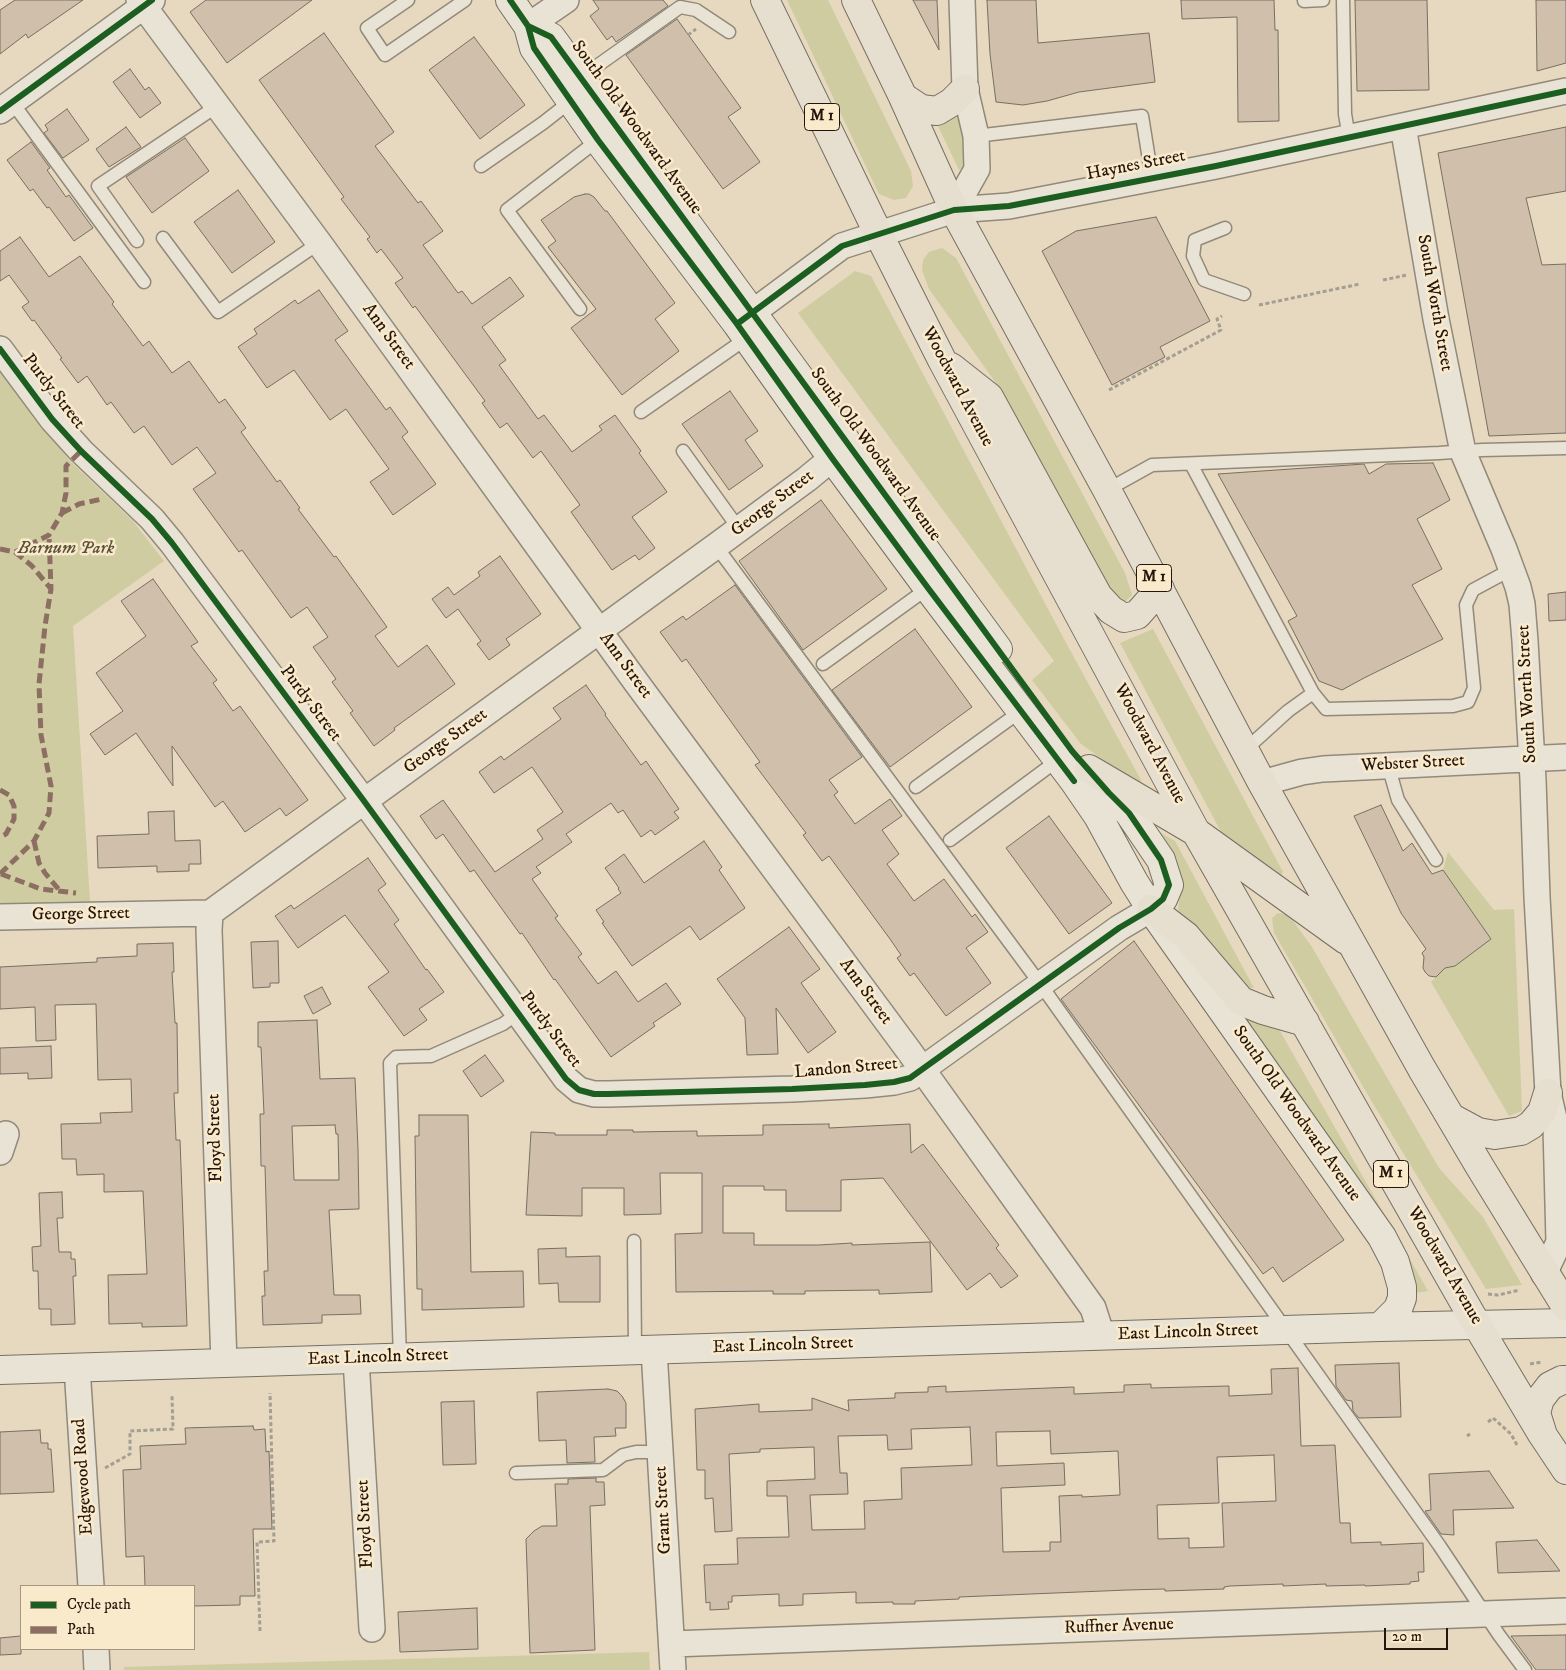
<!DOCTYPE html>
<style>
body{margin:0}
#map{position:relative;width:1566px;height:1670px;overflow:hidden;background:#e6d9bf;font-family:"IM FELL DW Pica",serif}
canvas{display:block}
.legend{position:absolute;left:20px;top:1585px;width:175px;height:65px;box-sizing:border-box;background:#f9eacb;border:1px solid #a4957f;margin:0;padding:6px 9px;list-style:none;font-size:15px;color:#25150d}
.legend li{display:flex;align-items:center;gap:10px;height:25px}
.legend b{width:25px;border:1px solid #a4957f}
.scale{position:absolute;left:1384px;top:1628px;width:64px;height:22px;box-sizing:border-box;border:2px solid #25150d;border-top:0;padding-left:6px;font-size:15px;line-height:18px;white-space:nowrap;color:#25150d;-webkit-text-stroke:4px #f9eacb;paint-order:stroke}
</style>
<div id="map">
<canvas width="1566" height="1670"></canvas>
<ul class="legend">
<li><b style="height:6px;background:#1b5e20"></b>Cycle path</li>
<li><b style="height:6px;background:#8d6e63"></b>Path</li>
</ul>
<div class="scale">20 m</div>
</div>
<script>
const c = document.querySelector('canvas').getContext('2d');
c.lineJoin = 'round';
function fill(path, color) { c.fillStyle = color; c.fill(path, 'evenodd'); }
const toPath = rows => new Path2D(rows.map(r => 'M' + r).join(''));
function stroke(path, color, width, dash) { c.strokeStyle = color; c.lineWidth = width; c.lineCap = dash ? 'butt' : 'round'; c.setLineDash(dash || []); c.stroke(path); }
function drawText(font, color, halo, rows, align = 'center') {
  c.font = font + ' "IM FELL DW Pica",serif'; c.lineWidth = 5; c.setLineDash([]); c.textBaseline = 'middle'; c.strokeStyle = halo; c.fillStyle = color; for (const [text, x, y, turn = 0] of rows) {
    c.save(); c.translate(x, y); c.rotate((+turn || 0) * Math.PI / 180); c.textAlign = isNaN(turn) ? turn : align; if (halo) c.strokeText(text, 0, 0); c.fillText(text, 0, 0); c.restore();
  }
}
fill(toPath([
 [787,0,828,0,911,171,913,186,906,198,894,200,879,194],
 [957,114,964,116,967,165,959,170,938,126,948,121],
 [942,248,956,258,1125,573,1132,595,1125,602,1112,600,1101,586,998,386,929,289,922,270,923,260,929,252],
 [855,271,871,276,1064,639,1141,780,1140,786,1081,744,1032,680,1054,661,798,313],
 [0,371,69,460,133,521,164,561,73,626,90,902,0,904],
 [1153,629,1283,872,1280,877,1227,843,1120,643],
 [1159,832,1175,841,1254,988,1240,987,1178,910,1181,882,1175,858],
 [1448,852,1494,910,1514,909,1522,1111,1509,1116,1431,982,1445,968,1455,966,1491,939,1443,870],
 [1278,913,1289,915,1312,947,1439,1168,1483,1217,1522,1285,1486,1289,1372,1102,1274,933,1272,918],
 [1239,1013,1276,1024,1428,1291,1415,1293,1415,1278,1372,1203],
 [649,1652,650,1670,124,1670,124,1667]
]), '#d0cca1');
const building = toPath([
 [15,0,83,0,28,38,26,34,0,54,0,10,15,0],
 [206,0,312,0,227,63,190,12,206,0],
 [593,0,663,0,668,6,616,42,612,36,607,40,590,16,599,9,593,0],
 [913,0,937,0,939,50,913,0],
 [987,0,1036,0,1038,43,1149,33,1155,82,1079,92,1047,101,1023,105,996,102,990,54,987,0],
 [1181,0,1274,0,1275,30,1278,30,1279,121,1238,122,1237,17,1182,19,1181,0],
 [1355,0,1427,0,1429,90,1357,91,1355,0],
 [1536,0,1566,0,1566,63,1537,71,1536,0],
 [677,19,741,108,728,117,760,162,723,189,626,55,677,19],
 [324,33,394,132,375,146,418,203,421,201,443,231,423,245,458,293,462,291,472,304,510,277,524,296,482,327,506,360,499,365,538,419,544,415,572,452,602,430,599,426,615,415,641,451,639,453,667,492,632,517,655,548,639,560,635,555,612,570,571,512,580,505,541,451,533,458,507,423,500,428,482,403,485,401,415,306,413,308,395,283,403,278,381,249,377,253,367,239,370,237,341,199,344,197,259,80,324,33],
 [474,37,525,105,480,139,429,70,474,37],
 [130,69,145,90,149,87,161,103,140,118,113,82,130,69],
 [67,109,89,140,63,158,44,133,48,130,45,125,67,109],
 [126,127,141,147,109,167,96,149,126,127],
 [1566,127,1566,191,1526,198,1542,265,1566,264,1566,433,1489,436,1438,153,1566,127],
 [185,138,209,171,152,213,126,177,185,138],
 [31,142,50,168,47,170,66,197,69,195,93,228,74,241,49,207,47,208,33,189,30,191,7,160,31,142],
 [238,190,275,242,232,273,194,222,238,190],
 [585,194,589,194,594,197,605,211,607,211,675,303,655,319,679,351,622,395,571,328,596,309,548,247,556,241,541,220,574,197,585,194],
 [1156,217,1210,321,1160,347,1165,357,1112,385,1042,251,1076,231,1156,217],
 [20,237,49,277,80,256,114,302,112,304,143,346,149,341,172,373,189,361,219,403,225,399,246,428,241,432,277,482,280,480,300,508,298,509,334,557,336,556,387,627,375,636,398,667,427,645,455,684,394,728,395,730,374,746,350,713,353,711,332,682,336,679,313,647,328,637,307,607,291,618,242,550,239,552,193,489,216,473,197,447,172,465,144,426,134,433,111,402,107,405,87,376,78,383,60,359,62,358,34,320,32,321,22,307,29,302,9,275,0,281,0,251,20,237],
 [319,290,348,331,335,340,386,410,390,407,408,432,402,437,436,484,393,515,370,482,389,469,346,409,330,420,294,370,267,388,238,347,257,334,254,329,267,320,295,300,298,304,319,290],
 [730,391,758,431,745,440,763,466,729,490,682,424,730,391],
 [1433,463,1450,500,1417,519,1442,569,1412,585,1443,639,1364,678,1342,690,1319,681,1288,621,1297,616,1218,474,1364,464,1369,474,1386,464,1433,463],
 [821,500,887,589,803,650,739,561,821,500],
 [500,556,541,614,506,639,510,645,489,660,477,644,481,641,458,609,446,618,432,599,448,587,454,595,480,576,478,572,500,556],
 [153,579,198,642,191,646,217,680,213,683,233,711,240,706,308,800,286,816,280,808,245,832,223,801,215,807,172,746,173,786,136,733,105,755,90,734,123,711,96,673,146,636,121,601,153,579],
 [735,585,862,757,829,780,838,792,834,795,855,824,890,799,902,816,882,830,899,854,887,864,914,901,944,879,972,917,975,914,988,932,966,948,991,983,946,1016,914,973,910,976,897,958,901,955,890,939,829,856,822,861,803,835,806,833,755,765,760,762,686,659,682,662,660,632,683,616,686,620,735,585],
 [1566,592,1566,620,1549,621,1548,594,1566,592],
 [915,629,972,707,890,767,832,690,915,629],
 [586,685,606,714,605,715,641,765,646,761,679,809,674,812,679,818,655,835,651,830,641,837,623,810,618,813,611,803,566,834,572,842,536,867,541,873,532,879,558,916,555,918,582,954,578,957,598,984,616,971,638,1002,666,983,681,1004,653,1023,655,1026,611,1057,555,979,554,980,522,933,520,934,474,870,470,872,443,834,436,839,420,816,443,800,495,872,543,839,537,830,563,812,532,767,494,793,479,772,501,756,504,760,561,719,553,708,586,685],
 [1381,805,1403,851,1412,843,1432,874,1443,870,1491,939,1455,966,1445,968,1436,977,1429,976,1425,972,1423,968,1424,957,1422,953,1426,949,1401,913,1354,816,1381,805],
 [174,811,175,841,200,840,201,864,189,864,189,871,157,872,157,866,98,868,97,836,149,834,148,812,174,811],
 [1049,816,1112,903,1069,934,1006,848,1049,816],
 [704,841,722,867,719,870,745,908,700,940,690,926,632,966,602,923,604,922,596,910,621,893,618,889,619,888,605,868,624,854,644,883,704,841],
 [368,858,386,884,378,890,399,920,394,924,426,970,427,969,444,992,419,1009,427,1020,404,1036,368,987,389,972,345,915,298,948,275,916,291,905,294,909,368,858],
 [789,927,820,969,801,983,836,1032,808,1053,776,1008,778,1054,747,1055,745,1018,717,979,789,927],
 [278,941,279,983,270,983,270,987,253,988,251,942,278,941],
 [1134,941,1344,1240,1283,1282,1273,1267,1263,1274,1061,999,1134,941],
 [173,943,174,972,172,972,175,1023,177,1023,178,1093,174,1093,176,1140,180,1140,187,1326,142,1327,142,1323,109,1324,108,1275,147,1274,143,1191,104,1192,104,1174,77,1175,76,1159,62,1159,61,1124,101,1123,100,1113,132,1112,131,1079,98,1080,96,1004,55,1005,56,1040,36,1041,35,1007,0,1009,0,967,97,962,97,958,137,956,137,944,173,943],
 [322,987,331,1004,313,1014,304,996,322,987],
 [317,1020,320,1079,355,1078,358,1149,359,1209,329,1210,334,1295,360,1295,361,1314,322,1315,322,1323,263,1325,262,1296,265,1296,264,1271,268,1271,265,1166,261,1166,260,1114,264,1114,261,1047,258,1047,258,1022,317,1020],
 [335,1125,336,1134,338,1134,339,1180,294,1180,292,1126,335,1125],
 [51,1046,52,1078,28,1079,28,1073,0,1074,0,1048,51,1046],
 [485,1055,504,1081,481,1097,463,1071,485,1055],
 [419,1115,468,1115,471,1272,523,1271,524,1307,422,1310,422,1289,417,1289,415,1136,419,1136,419,1115],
 [829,1124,829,1128,910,1124,911,1153,923,1144,999,1245,996,1248,1018,1276,1001,1288,990,1273,967,1290,883,1178,841,1180,841,1211,786,1211,786,1190,764,1190,764,1186,723,1186,723,1233,754,1233,754,1245,819,1245,852,1243,852,1245,930,1242,932,1292,879,1294,879,1290,805,1291,805,1294,773,1294,773,1291,676,1292,675,1234,702,1233,702,1173,660,1173,661,1214,624,1215,624,1188,582,1188,582,1216,526,1215,531,1132,555,1133,555,1135,607,1135,607,1130,633,1130,633,1132,697,1131,697,1136,763,1135,763,1125,829,1124],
 [62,1192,63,1218,57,1218,59,1252,71,1252,71,1259,75,1259,76,1276,73,1276,75,1324,51,1325,51,1309,39,1309,38,1271,33,1271,32,1247,41,1246,39,1193,62,1192],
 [566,1248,566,1257,600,1256,600,1302,559,1302,558,1283,539,1284,538,1249,566,1248],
 [1399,1363,1401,1417,1359,1418,1353,1411,1352,1401,1346,1400,1336,1386,1335,1365,1399,1363],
 [1298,1368,1301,1446,1335,1445,1340,1523,1350,1523,1351,1543,1381,1542,1381,1545,1423,1543,1424,1572,1418,1572,1419,1581,1410,1582,1410,1584,1365,1586,1365,1585,1326,1586,1326,1584,1283,1586,1283,1584,1230,1586,1224,1587,1224,1589,1165,1591,1165,1589,1127,1590,959,1597,959,1599,915,1601,915,1604,893,1604,893,1602,856,1603,856,1592,803,1594,803,1605,779,1606,779,1594,732,1596,732,1602,728,1602,729,1609,710,1610,710,1602,706,1603,704,1565,738,1564,737,1538,789,1537,787,1496,767,1496,767,1481,815,1479,814,1447,760,1449,760,1452,729,1454,732,1531,715,1532,713,1498,705,1499,705,1470,697,1470,695,1409,759,1404,759,1412,812,1410,812,1398,849,1411,848,1400,895,1398,895,1393,928,1392,928,1387,946,1386,946,1392,1074,1387,1074,1394,1124,1392,1124,1385,1151,1384,1151,1388,1229,1386,1229,1396,1272,1394,1271,1369,1298,1368],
 [970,1427,972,1465,901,1468,902,1499,864,1501,865,1529,812,1530,810,1495,848,1494,847,1473,840,1473,838,1436,887,1435,888,1450,912,1449,911,1429,970,1427],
 [1050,1431,1051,1454,1118,1451,1120,1495,1082,1497,1082,1495,1059,1496,1061,1542,1050,1542,1050,1551,1003,1552,1001,1488,1065,1485,1064,1463,997,1466,996,1432,1050,1431],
 [1274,1455,1276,1501,1222,1503,1224,1547,1189,1548,1189,1538,1158,1539,1157,1505,1219,1503,1217,1457,1274,1455],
 [608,1389,617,1391,622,1396,626,1403,626,1428,615,1428,616,1436,594,1437,595,1462,567,1463,566,1440,539,1441,537,1392,608,1389],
 [474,1401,476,1464,443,1465,441,1402,474,1401],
 [253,1426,254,1430,265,1429,266,1452,269,1451,272,1529,253,1529,255,1596,240,1596,240,1605,194,1606,194,1586,145,1586,144,1556,126,1557,123,1470,141,1469,140,1446,186,1444,185,1428,253,1426],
 [40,1430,41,1443,48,1443,48,1449,51,1449,54,1492,0,1494,0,1432,40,1430],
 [1489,1471,1514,1508,1453,1510,1454,1535,1441,1534,1425,1511,1431,1510,1429,1474,1489,1471],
 [596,1478,596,1482,604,1482,605,1505,590,1506,595,1650,530,1653,526,1539,534,1531,542,1526,557,1526,555,1484,568,1484,568,1479,596,1478],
 [1537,1540,1560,1571,1498,1573,1496,1542,1537,1540],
 [477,1608,478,1649,400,1652,398,1612,477,1608],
 [1566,1635,1566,1670,1536,1670,1511,1636,1566,1635],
 [21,1636,21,1654,0,1655,0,1638,21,1636]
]);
fill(building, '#cfbfab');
stroke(building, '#776f62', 1);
const lane = toPath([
 [408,0,367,28,385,55,465,0],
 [1304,0,1304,1,1323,0],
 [1343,0,1345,114,1349,138],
 [580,78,680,7,696,10,729,32],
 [12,102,144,282],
 [976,136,1142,116,1152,178],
 [481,166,543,123,571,101],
 [1225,228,1195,240,1193,256,1204,280,1244,294],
 [163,238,218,312,319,243],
 [137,241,98,186,217,106],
 [580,309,507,210,598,140],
 [641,412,747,338],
 [683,451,739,529],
 [1191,464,1313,693,1326,709,1453,706,1468,702,1474,688,1466,605,1473,590,1512,569],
 [1107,490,1152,465,1439,453,1482,450,1566,448],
 [716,546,1041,985,1439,1545,1499,1635,1525,1670],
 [823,664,928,588],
 [1245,750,1288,711,1313,693],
 [1388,765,1398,800,1436,860],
 [916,787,1021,711],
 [950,840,1058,760],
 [634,1241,635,1351],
 [400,1358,390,1063,396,1057,431,1056,503,1024,518,1013],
 [516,1473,603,1470,623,1455,636,1452,661,1452]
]);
const street = toPath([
 [139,0,319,243,636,682,909,1051,1093,1308,1102,1336],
 [528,26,566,0],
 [0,111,152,0],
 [1403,126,1436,319,1463,452,1504,549,1518,587,1522,604,1525,641,1533,780,1537,897,1548,1093,1556,1127,1559,1242,1544,1274],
 [954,210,977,169,976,136,965,89,962,0],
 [737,324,842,246,954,210,1009,206,1216,166,1566,91],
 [0,349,52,419,81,451,152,519,172,543,364,801,566,1079,579,1090,594,1094,608,1094,792,1089,865,1085,894,1082,910,1078,1119,928,1151,909],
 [1262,783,1302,772,1323,769,1566,757],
 [210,913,209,930,224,1363],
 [0,917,210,913,716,546,807,479,847,446],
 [0,1152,6,1134],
 [654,1350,673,1670],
 [356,1359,372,1629],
 [77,1367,91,1586],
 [672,1644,1566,1611],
 [96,1649,97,1670]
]);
const secondary = toPath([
 [510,0,528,26,534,48,598,140,737,324,832,458,928,588,1074,781,1098,816,1134,882,1151,909,1382,1237,1395,1262,1402,1287,1402,1298,1398,1309,1380,1327],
 [528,26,551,37,998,649],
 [1094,775,1109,793,1129,813,1161,860,1169,885,1163,899,1151,909],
 [0,1370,1380,1327,1566,1323]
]);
const primary = toPath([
 [765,0,878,233,942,360,1196,832,1477,1325,1542,1434,1566,1470],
 [856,0,903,97,954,210,1107,490,1262,783,1422,1069,1480,1167,1566,1307],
 [903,97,921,109,937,111,952,102,965,89],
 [951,367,989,397,1098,596,1111,610,1124,618,1137,615,1160,589],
 [1089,769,1196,832,1346,940],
 [1151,909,1186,936,1241,1001,1263,1010,1305,1022],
 [1452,1118,1478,1132,1495,1135,1521,1131,1531,1125,1542,1112,1548,1093],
 [1542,1432,1536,1413,1540,1399,1550,1386,1562,1380,1566,1380]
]);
stroke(lane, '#92897a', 15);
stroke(street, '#92897a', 28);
stroke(secondary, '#776f62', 30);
stroke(primary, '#776f62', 30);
stroke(toPath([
 [688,35,696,29],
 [1383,280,1407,275],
 [1259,305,1360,284],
 [1109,390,1221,330,1217,319,1222,316],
 [1488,1294,1498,1295,1520,1290],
 [1530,1364,1542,1362],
 [1488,1422,1493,1418,1511,1434,1517,1445],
 [1467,1436,1470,1434],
 [105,1468,130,1454,130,1431,173,1429,172,1396],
 [260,1631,257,1542,274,1541,270,1393]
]), '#a49e93', 3, [4, 2.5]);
stroke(lane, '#e9e3d6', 12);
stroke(street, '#e9e3d6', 25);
stroke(secondary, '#e9e3d6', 28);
stroke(primary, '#e6decf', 28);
stroke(toPath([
 [62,513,79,504,102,499],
 [0,549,15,552,49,535,62,513,66,493,66,466,81,451],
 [15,552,32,566,51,589],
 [0,790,9,795,14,806,14,819,6,834,0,837],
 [34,841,39,863,45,873,60,891],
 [0,874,34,841,49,813,51,786,41,735,39,684,45,626,51,589,49,535],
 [1,874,41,889,76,893]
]), '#8d6e63', 5, [10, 5]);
stroke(toPath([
 [510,0,528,26,534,48,598,140,737,324,832,458,928,588,1074,781],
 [0,111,152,0],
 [737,324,842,246,954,210,1009,206,1216,166,1566,91],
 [0,349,52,419,81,451,152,519,172,543,364,801,566,1079,579,1090,594,1094,608,1094,792,1089,865,1085,894,1082,910,1078,1119,928,1151,909,1163,899,1169,885,1161,860,1129,813,1109,793,1072,751,551,37,528,26]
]), '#1b5e20', 6);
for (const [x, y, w] of [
 [822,117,35],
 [1154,578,35],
 [1391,1174,35]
]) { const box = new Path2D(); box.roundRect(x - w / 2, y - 13.5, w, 27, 4); c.fillStyle = '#f9eacb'; c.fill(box); stroke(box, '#25150d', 1); }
drawText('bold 16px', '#25150d', null, [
 ["M 1",822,117],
 ["M 1",1154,578],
 ["M 1",1391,1174]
]);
drawText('18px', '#25150d', '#f9eacb', [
 ["South Old Woodward Avenue",636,128,54],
 ["Haynes Street",1136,166,-11],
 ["South Worth Street",1434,303,80],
 ["Ann Street",388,337,54],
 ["Woodward Avenue",957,387,62],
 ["Purdy Street",53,392,52],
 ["South Old Woodward Avenue",875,455,54],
 ["George Street",773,504,-37],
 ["Ann Street",625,666,54],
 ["South Worth Street",1528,694,-93],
 ["Purdy Street",310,704,53],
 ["George Street",446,742,-36],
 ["Woodward Avenue",1149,744,62],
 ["Webster Street",1413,764,-3],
 ["George Street",81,915,-1],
 ["Ann Street",865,992,54],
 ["Purdy Street",550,1030,53],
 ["Landon Street",846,1069,-5],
 ["South Old Woodward Avenue",1296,1114,55],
 ["Floyd Street",216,1138,-92],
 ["Woodward Avenue",1444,1266,60],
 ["East Lincoln Street",1188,1333,-2],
 ["East Lincoln Street",783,1346,-2],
 ["East Lincoln Street",378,1358,-2],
 ["Edgewood Road",84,1477,-94],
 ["Grant Street",664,1510,-93],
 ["Floyd Street",366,1524,-93],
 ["Ruffner Avenue",1119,1627,-2]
]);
drawText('italic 18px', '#5b5138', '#f9eacb', [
 ["Barnum Park",66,549]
]);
</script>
